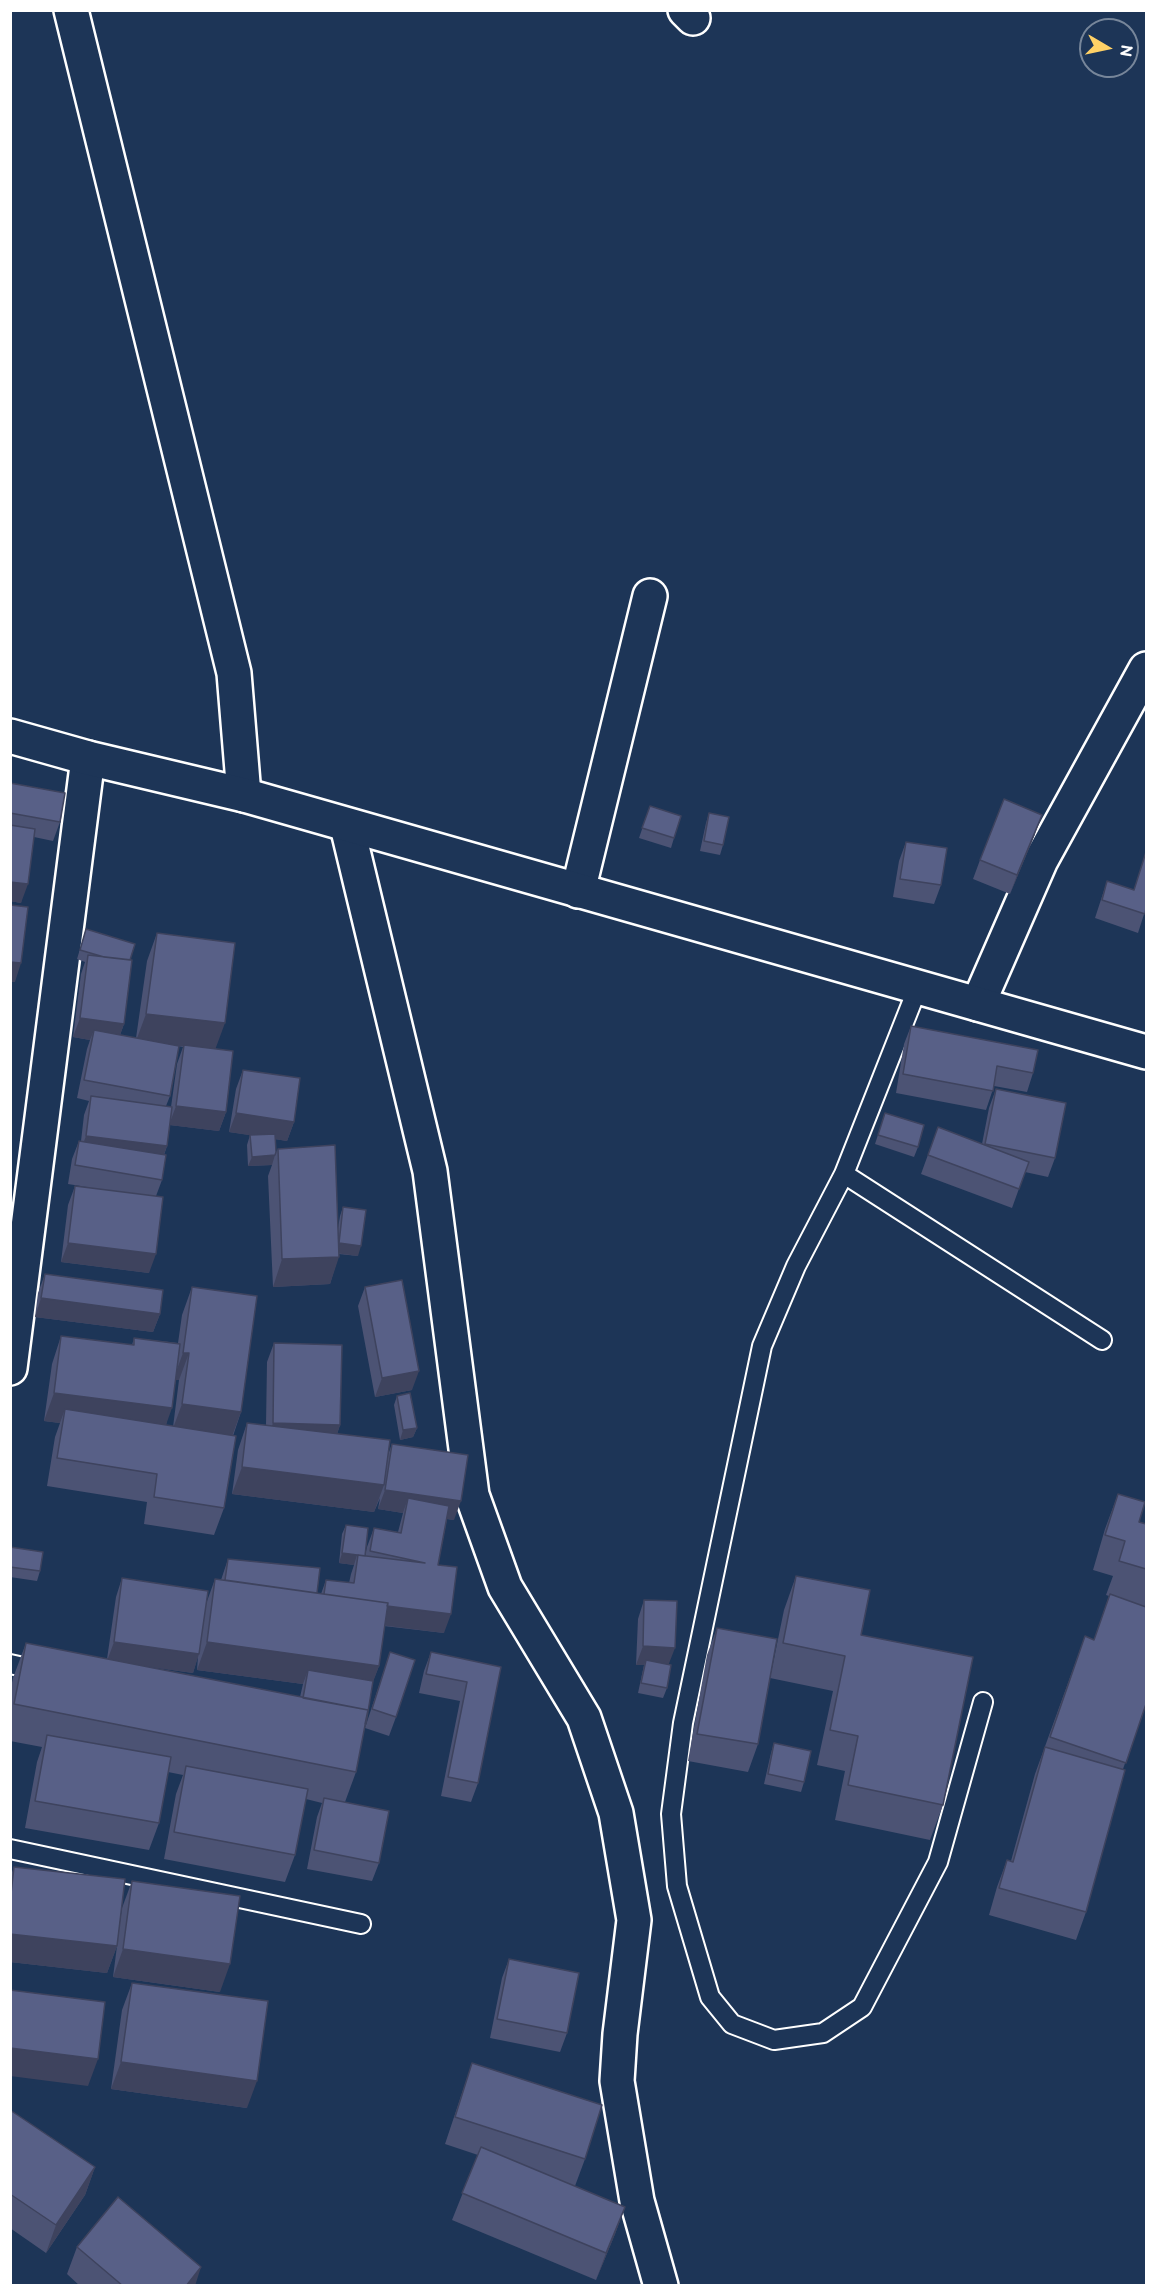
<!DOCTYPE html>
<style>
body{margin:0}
#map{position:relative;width:1157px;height:2296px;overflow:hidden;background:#1d3557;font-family:"Balsamiq Sans",sans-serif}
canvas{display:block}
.frame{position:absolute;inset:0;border:12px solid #fff;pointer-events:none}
.north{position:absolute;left:1079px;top:18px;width:60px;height:60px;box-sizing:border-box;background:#1d3557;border:2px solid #77869a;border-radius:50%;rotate:99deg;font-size:16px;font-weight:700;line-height:24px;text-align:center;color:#fff}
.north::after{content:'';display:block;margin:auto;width:21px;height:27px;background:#ffd166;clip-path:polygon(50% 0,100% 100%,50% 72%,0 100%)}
</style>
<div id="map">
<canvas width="1157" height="2296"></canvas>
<div class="frame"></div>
<div class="north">N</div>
</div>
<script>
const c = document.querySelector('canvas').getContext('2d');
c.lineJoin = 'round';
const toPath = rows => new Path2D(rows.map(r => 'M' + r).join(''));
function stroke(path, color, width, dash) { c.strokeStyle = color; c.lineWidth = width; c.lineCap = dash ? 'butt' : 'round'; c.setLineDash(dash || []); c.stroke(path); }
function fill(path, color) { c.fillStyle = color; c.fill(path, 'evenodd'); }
const lane = toPath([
 [918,987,844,1174,796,1266,762,1346,683,1723,671,1814,677,1886,710,1997,732,2024,774,2040,823,2033,862,2007,938,1862,983,1702],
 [844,1174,1102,1340],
 [10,1664,41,1671],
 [10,1849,361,1924]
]);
const street = toPath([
 [71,10,234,673,244,795],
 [685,10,693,18],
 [347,826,430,1171,472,1495,505,1587,584,1718,616,1813,634,1920,620,2034,617,2081,637,2201,661,2286],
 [578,891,650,596],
 [978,1004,1041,860,1146,669],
 [10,1368,88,758]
]);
const secondary = toPath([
 [10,736,88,758,244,795,1146,1052]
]);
stroke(lane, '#fff', 22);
stroke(street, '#fff', 38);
stroke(secondary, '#fff', 38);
stroke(lane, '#1d3557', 18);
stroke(street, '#1d3557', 33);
stroke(secondary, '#1d3557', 33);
fill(toPath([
 [10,783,60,822,53,841,34,837,21,903,10,901],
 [650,806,674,838,671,848,639,838],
 [709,813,723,845,720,855,700,851,706,823],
 [1035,834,1010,894,973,879,980,860],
 [906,842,941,885,934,904,893,897,899,861],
 [1146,852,1146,908,1138,933,1095,918,1107,881,1134,890],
 [86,929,130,960,124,1024,120,1035,136,1038,147,961,157,933,215,1049,226,1112,219,1131,170,1125,167,1146,164,1155,162,1180,156,1196,149,1273,61,1262,68,1205,75,1186,87,1187,68,1184,72,1159,79,1141,81,1141,84,1115,89,1101,77,1098,87,1049,90,1040,73,1037,81,974,85,962,77,959],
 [177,1046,183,1047,177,1064,171,1107,166,1106,170,1096],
 [911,1026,1033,1073,1027,1092,994,1086,986,1110,896,1093,904,1044],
 [243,1070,294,1122,287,1141,275,1139,276,1152,278,1149,338,1228,340,1216,343,1207,358,1256,339,1254,330,1284,273,1287,268,1176,272,1165,248,1166,247,1145,250,1135,229,1132,236,1089],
 [996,1089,1055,1158,1048,1177,1025,1172,1012,1208,921,1174,938,1127,982,1144,989,1108],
 [885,1113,918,1147,914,1157,875,1144],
 [45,1274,160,1314,153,1332,35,1317,38,1293],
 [192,1287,241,1412,233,1436,224,1508,214,1535,144,1524,147,1502,47,1486,55,1437,60,1423,44,1421,52,1364,61,1336,132,1345,134,1338,178,1343,182,1315],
 [176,1380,179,1380,173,1427,166,1425],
 [365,1287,412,1390,375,1397,358,1306],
 [274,1343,340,1425,337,1434,389,1452,392,1444,454,1520,447,1519,438,1565,444,1633,384,1626,379,1666,373,1681,366,1724,364,1730,356,1772,345,1802,379,1863,372,1881,307,1869,317,1817,322,1803,306,1799,295,1855,285,1882,164,1859,176,1794,183,1775,168,1772,159,1823,149,1850,25,1828,37,1762,42,1747,10,1741,10,1692,13,1678,26,1643,107,1659,116,1597,122,1578,206,1604,215,1579,221,1580,228,1559,317,1593,321,1594,326,1580,349,1583,351,1574,354,1565,339,1563,342,1534,346,1525,365,1556,367,1547,374,1528,398,1532,403,1513,378,1509,380,1498,374,1512,232,1494,238,1450,247,1423,266,1425,267,1362],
 [198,1656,197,1670,303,1684,300,1697,144,1666,193,1673],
 [397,1396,417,1428,413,1437,400,1440,394,1405],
 [1118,1494,1139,1522,1146,1524,1146,1704,1123,1769,1086,1912,1076,1940,989,1915,997,1887,1007,1860,1011,1861,1035,1774,1085,1636,1094,1640,1109,1596,1106,1595,1113,1576,1093,1570,1105,1529],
 [10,1547,40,1571,37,1581,10,1577],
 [796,1576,861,1635,943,1805,930,1840,835,1820,845,1771,817,1765,833,1691,770,1678,784,1610],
 [644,1600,669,1665,667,1688,663,1698,638,1693,644,1665,636,1665,638,1619],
 [717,1628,758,1744,748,1772,688,1761,707,1655],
 [390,1652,396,1717,389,1736,365,1728],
 [431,1652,501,1667,478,1783,471,1802,441,1796,460,1701,419,1693,424,1671],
 [774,1743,804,1782,801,1792,764,1784,771,1753],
 [14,1867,117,1943,122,1908,132,1881,220,1992,113,1977,117,1946,107,1973,10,1962,10,1878],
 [509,1959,567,2033,560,2052,490,2038,502,1978],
 [132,1983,247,2108,111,2089,122,2010],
 [472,2063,585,2159,575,2186,625,2207,615,2234,596,2280,452,2220,478,2155,445,2144],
 [10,2110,95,2167,85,2195,46,2253,10,2228],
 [77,2247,195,2286,80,2286,67,2274]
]), '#4c5374');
fill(toPath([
 [1042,815,1035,834,1010,894,1017,875],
 [10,882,28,884,21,903,10,901],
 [10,962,21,963,15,982,10,982],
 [146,1014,225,1023,215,1050,136,1041],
 [80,1018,124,1024,117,1043,94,1030,90,1040,73,1037],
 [176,1106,226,1112,219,1131,169,1125],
 [236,1113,294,1122,287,1141,229,1132],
 [86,1136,167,1146,160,1165,79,1154],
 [275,1155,272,1165,248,1166,252,1157],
 [68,1243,156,1254,149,1273,61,1262],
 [339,1243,361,1246,358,1256,335,1253],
 [339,1257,330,1284,273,1287,282,1259],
 [41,1298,160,1314,153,1332,35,1317],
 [183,1353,189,1353,179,1380,173,1380],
 [419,1371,412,1390,375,1397,382,1378],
 [54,1393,172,1408,162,1436,65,1409,60,1423,44,1421],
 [182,1404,241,1412,231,1439,172,1431],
 [273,1423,340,1425,334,1443,266,1442],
 [417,1428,413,1437,400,1440,403,1430],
 [242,1467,384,1485,374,1512,232,1494],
 [385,1490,461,1501,454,1520,405,1513,408,1498,403,1513,378,1509],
 [342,1553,357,1555,354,1565,339,1563],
 [323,1598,451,1614,444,1633,316,1617],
 [114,1642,199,1654,193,1673,107,1661],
 [207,1642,379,1666,369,1693,308,1670,303,1684,197,1670],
 [643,1646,675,1648,668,1666,646,1660,644,1665,636,1665],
 [10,1934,117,1946,107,1973,10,1962],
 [123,1949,230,1964,220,1992,113,1977],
 [10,2048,98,2059,88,2086,10,2076],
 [121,2062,257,2081,247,2108,111,2089],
 [95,2167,85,2195,46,2253,56,2225],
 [625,2207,615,2234,596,2280,606,2253],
 [201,2267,195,2286,186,2286]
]), '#3e435e');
const building = toPath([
 [10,783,65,793,60,822,10,813,10,783],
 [1004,799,1042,815,1017,875,980,860,1004,799],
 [650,806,681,816,674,838,642,828,650,806],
 [709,813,729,817,723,845,704,841,709,813],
 [10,825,35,829,28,884,10,882,10,825],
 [906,842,947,848,941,885,900,879,906,842],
 [1146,852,1146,908,1145,914,1102,900,1107,881,1134,890,1146,852],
 [10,905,28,907,21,963,10,962,10,905],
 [86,929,135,944,130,960,104,957,80,950,86,929],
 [157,933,235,943,225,1023,146,1014,157,933],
 [88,955,132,960,124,1024,80,1018,88,955],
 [911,1026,1038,1050,1033,1073,997,1066,993,1091,903,1074,911,1026],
 [94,1030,179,1046,170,1096,84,1080,94,1030],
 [184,1045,233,1051,226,1112,176,1106,184,1045],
 [243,1070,300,1078,294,1122,236,1113,243,1070],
 [996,1089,1066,1103,1055,1158,985,1144,996,1089],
 [91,1096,172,1107,167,1146,86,1136,91,1096],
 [885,1113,924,1125,918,1147,878,1135,885,1113],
 [938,1127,1029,1162,1019,1189,928,1155,938,1127],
 [275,1134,276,1152,275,1155,252,1157,250,1135,275,1134],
 [79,1141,166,1155,162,1180,75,1165,79,1141],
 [335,1145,339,1257,282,1259,278,1149,335,1145],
 [75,1186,163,1197,156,1254,68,1243,75,1186],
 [343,1207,366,1210,361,1246,339,1243,343,1207],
 [45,1274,163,1290,160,1314,41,1298,45,1274],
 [402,1280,419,1371,382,1378,365,1287,402,1280],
 [192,1287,257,1296,241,1412,182,1404,189,1353,183,1353,192,1287],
 [61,1336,134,1345,134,1338,180,1344,172,1408,54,1393,61,1336],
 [274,1343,342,1345,340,1425,273,1423,274,1343],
 [410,1393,417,1428,403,1430,397,1396,410,1393],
 [65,1409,236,1436,224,1508,154,1497,157,1474,57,1458,65,1409],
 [247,1423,390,1440,384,1485,242,1467,247,1423],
 [392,1444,468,1455,461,1501,385,1490,392,1444],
 [1118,1494,1145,1502,1139,1522,1146,1524,1146,1569,1119,1561,1125,1541,1105,1535,1118,1494],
 [408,1498,449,1506,438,1565,457,1567,451,1614,387,1606,388,1603,324,1594,326,1580,354,1583,358,1555,425,1563,370,1551,374,1528,401,1533,408,1498],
 [346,1525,368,1528,365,1556,342,1553,346,1525],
 [10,1547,43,1552,40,1571,10,1567,10,1547],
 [228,1559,320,1568,317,1593,225,1580,228,1559],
 [796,1576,870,1590,861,1635,973,1657,943,1805,848,1785,858,1736,830,1730,845,1656,783,1643,796,1576],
 [122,1578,208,1591,199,1654,114,1642,122,1578],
 [215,1579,388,1603,379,1666,207,1642,215,1579],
 [1110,1594,1146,1607,1146,1704,1126,1763,1050,1737,1085,1636,1094,1640,1110,1594],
 [644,1600,677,1601,675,1648,643,1646,644,1600],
 [717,1628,777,1639,758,1744,697,1734,717,1628],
 [26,1643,368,1710,356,1772,14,1704,26,1643],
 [390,1652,415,1660,396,1717,372,1709,390,1652],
 [431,1652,501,1667,478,1783,448,1777,467,1682,426,1674,431,1652],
 [646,1660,671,1665,667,1688,641,1683,646,1660],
 [308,1670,373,1681,366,1724,365,1724,368,1710,303,1698,308,1670],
 [47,1735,171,1757,159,1823,35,1801,47,1735],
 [774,1743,811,1751,804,1782,768,1774,774,1743],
 [1045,1747,1125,1770,1086,1912,999,1888,1007,1860,1013,1862,1045,1747],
 [186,1766,308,1789,295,1855,174,1832,186,1766],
 [324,1798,389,1811,379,1863,314,1850,324,1798],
 [14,1867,125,1879,117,1946,10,1934,10,1903,14,1867],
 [132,1881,240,1896,230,1964,123,1949,132,1881],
 [509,1959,579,1973,567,2033,497,2019,509,1959],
 [132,1983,268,2001,257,2081,121,2062,132,1983],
 [10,1990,105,2002,98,2059,10,2048,10,1990],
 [472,2063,602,2105,585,2159,455,2117,472,2063],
 [10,2110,95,2167,56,2225,10,2194,10,2110],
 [481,2147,625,2207,606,2253,462,2193,481,2147],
 [118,2197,201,2267,186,2286,123,2286,77,2247,118,2197]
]);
fill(building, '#586087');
stroke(building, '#3e435e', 1.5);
</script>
